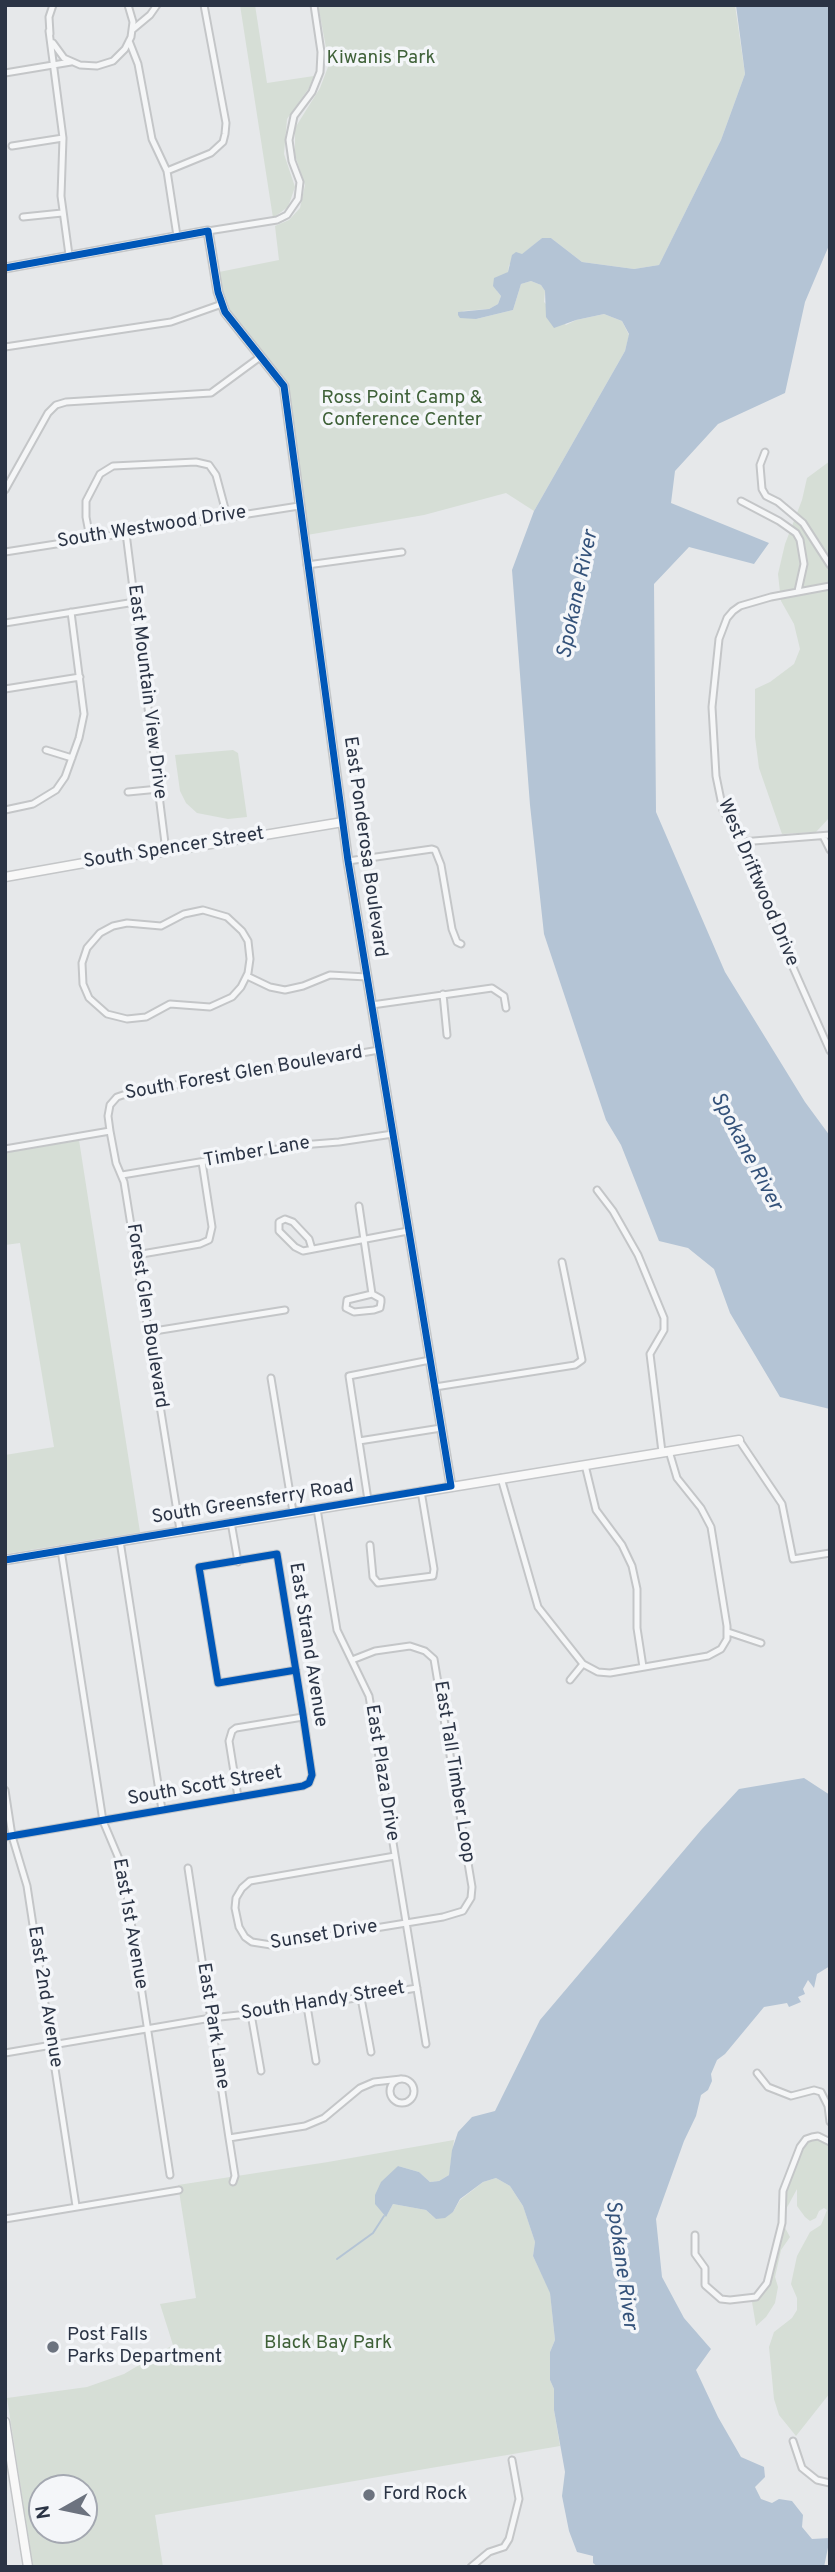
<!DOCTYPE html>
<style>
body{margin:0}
#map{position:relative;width:835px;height:2572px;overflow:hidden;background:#e6e8ea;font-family:Overpass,sans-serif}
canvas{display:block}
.frame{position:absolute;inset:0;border:7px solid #2b3445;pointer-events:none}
.north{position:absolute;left:28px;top:2474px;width:70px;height:70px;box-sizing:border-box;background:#f4f6f9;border:2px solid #a4a8b1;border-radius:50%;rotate:261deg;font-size:19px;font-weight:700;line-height:28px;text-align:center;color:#2b3445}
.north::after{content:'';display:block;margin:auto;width:24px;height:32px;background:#6c737f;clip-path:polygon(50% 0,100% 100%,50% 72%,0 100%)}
</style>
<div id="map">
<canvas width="835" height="2572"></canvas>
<div class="frame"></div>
<div class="north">N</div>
</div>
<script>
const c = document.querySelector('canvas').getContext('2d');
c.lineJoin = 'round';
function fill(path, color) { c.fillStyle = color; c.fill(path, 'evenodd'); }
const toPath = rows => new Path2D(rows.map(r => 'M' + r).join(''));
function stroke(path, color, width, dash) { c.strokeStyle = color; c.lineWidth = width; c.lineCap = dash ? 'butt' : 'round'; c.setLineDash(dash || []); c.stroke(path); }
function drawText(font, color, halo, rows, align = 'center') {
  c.font = font + ' Overpass,sans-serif'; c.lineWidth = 7; c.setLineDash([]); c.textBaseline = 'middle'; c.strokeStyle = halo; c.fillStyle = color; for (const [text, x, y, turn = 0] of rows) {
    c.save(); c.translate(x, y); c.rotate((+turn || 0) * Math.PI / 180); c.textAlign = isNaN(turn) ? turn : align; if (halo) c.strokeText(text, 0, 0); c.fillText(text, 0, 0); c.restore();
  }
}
fill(toPath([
 [240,5,255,5,267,83,314,76,309,88,287,119,284,154,295,187,288,207,273,218],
 [318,5,735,5,745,74,721,140,659,265,634,269,582,262,551,238,542,238,509,265,508,272,497,291,501,296,498,304,489,309,462,311,476,319,513,310,521,284,531,281,541,285,545,291,544,302,566,325,576,320,604,314,622,321,629,335,625,351,534,511,506,493,424,515,307,535,289,387,232,316,224,299,219,272,279,260,275,226,289,220,300,208,305,185,295,155,295,128,320,88,328,67,328,58],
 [830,461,830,817,816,832,782,834,759,768,755,737,755,689,770,682,794,664,800,649,794,624,781,601,778,574,785,544,802,500,807,478],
 [233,750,238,753,247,817,228,819,197,813,186,803,180,791,175,755],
 [79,1140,140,1532,5,1554,5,1455,54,1447,20,1243,5,1245,5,1153],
 [818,2139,830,2144,830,2393,796,2436,779,2415,774,2399,769,2347,774,2332,792,2318,797,2310,797,2298,791,2284,797,2256,810,2232,821,2225,827,2210,824,2208,819,2211,816,2218,810,2221,805,2217,797,2206,797,2189,784,2213,783,2197,802,2146,807,2141],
 [454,2140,449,2175,439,2181,430,2182,419,2172,398,2166,387,2215,393,2204,426,2210,436,2219,453,2212,460,2200,483,2182,496,2178,510,2186,523,2206,535,2242,533,2256,550,2292,555,2340,550,2352,550,2380,554,2389,554,2410,560,2446,155,2515,163,2567,33,2567,7,2398,87,2387,124,2374,173,2345,160,2304,196,2298,178,2185,328,2162],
 [42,2488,84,2488,84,2530,42,2530],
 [783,2224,790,2237,781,2250,775,2277,778,2287,775,2303,766,2317,756,2326,752,2302,764,2293]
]), '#d6ded6');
fill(toPath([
 [736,5,830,5,830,243,805,302,785,393,718,424,675,471,671,503,769,543,754,564,689,547,654,584,656,812,725,972,805,1102,830,1136,830,1409,780,1397,730,1313,714,1269,688,1248,659,1241,621,1145,606,1120,544,934,530,805,512,570,534,511,625,351,629,334,622,321,604,314,576,320,554,328,546,317,545,291,541,285,531,281,521,284,513,310,476,319,460,318,458,315,458,312,489,309,498,304,501,296,493,286,494,278,508,272,512,255,516,252,522,254,542,238,551,238,582,262,634,269,659,265,721,140,745,74],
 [804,1778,830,1795,830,1966,817,1974,814,1988,808,1980,803,1989,805,1994,798,1997,801,2002,789,2007,787,2003,764,2007,725,2054,717,2060,711,2074,712,2081,708,2090,701,2095,696,2116,684,2141,656,2219,662,2277,684,2318,711,2349,696,2370,718,2417,741,2457,764,2467,765,2477,755,2487,761,2499,772,2503,779,2499,792,2501,803,2515,802,2527,812,2539,830,2538,824,2567,598,2567,593,2563,593,2556,577,2552,569,2531,562,2496,565,2472,554,2410,554,2389,550,2380,550,2352,555,2340,550,2293,533,2256,535,2242,523,2206,510,2186,496,2178,483,2182,460,2199,453,2212,445,2218,436,2219,426,2210,393,2204,386,2217,375,2204,375,2195,381,2182,398,2166,419,2172,430,2182,439,2181,449,2175,452,2150,458,2132,472,2117,495,2111,540,2020,702,1829,739,1789]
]), '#b4c4d5');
stroke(toPath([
 [337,2259,373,2233,384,2216]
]), '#b4c4d5', 2);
const street = toPath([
 [132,30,150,15,157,5],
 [49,31,63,138,61,196,69,255],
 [50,34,49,17,53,5],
 [129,41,138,64,152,139,167,171,177,236],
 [53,43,64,58,80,65,97,66,113,61,125,49,131,37,133,22,128,5],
 [5,73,71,62],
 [12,146,63,138],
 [167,171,211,153,223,142,225,134,226,123,204,5],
 [23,217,62,213],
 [208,231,277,220,287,215,298,199,300,182,292,161,289,140,294,116,312,92,320,72,321,52,314,5],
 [5,347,171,322,222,304],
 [765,452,760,465,762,489,766,496,778,502,803,523,830,565],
 [5,490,48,413,56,405,66,402,211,393,260,357],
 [741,501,779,521,796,533,800,540,804,564,798,591],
 [126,533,166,851],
 [90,538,86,517,86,501,100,474,113,466,196,462,209,465,216,475,227,516],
 [5,552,299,506],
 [307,565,402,552],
 [830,586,771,597,740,606,733,611,727,618,719,639,712,707,716,776,723,810,741,842,742,852,830,1051],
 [5,623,135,602],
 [5,689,80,677],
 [46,750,72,758],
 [128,792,159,789],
 [5,810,33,804,56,790,65,777,79,738,84,714,71,612],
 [823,836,830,850],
 [741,842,830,835],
 [348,861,432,849,435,850,441,865,452,929,457,942,461,944],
 [203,910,227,917,242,931,248,941,250,959,248,973,241,987,232,997,210,1007,170,1004,146,1017,127,1019,107,1014,89,998,83,984,82,963,87,948,100,933,113,926,127,923,161,926,184,914,203,910],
 [247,976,270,987,285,990,303,986,330,975,367,977],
 [443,994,447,1035],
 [372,1005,492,988,504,996,506,1008],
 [5,1149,110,1131],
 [122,1175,301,1145,339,1142,393,1134],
 [597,1190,613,1211,638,1255,664,1318,664,1330,650,1354,662,1452],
 [359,1206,372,1294,381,1299,381,1302,380,1308,374,1310,354,1312,346,1308,347,1300,372,1294],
 [312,1249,309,1239,293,1222,285,1219,279,1222,279,1231,295,1247,303,1251,408,1231],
 [136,1255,200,1244,209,1240,212,1227,202,1162],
 [148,1332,285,1310],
 [271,1378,293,1512],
 [435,1387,575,1365,582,1360,562,1262],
 [739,1440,782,1504,793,1559,830,1553],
 [359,1441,441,1428],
 [585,1465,596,1510,622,1545,632,1566,637,1589,637,1628,643,1667],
 [501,1478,538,1607,583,1664,598,1672,610,1673,708,1656,721,1649,727,1639,727,1626,711,1527,701,1508,677,1478,669,1451],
 [368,1500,349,1376,430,1360],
 [317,1509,337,1630,369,1696,426,2044],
 [231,1522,238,1562],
 [180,1530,124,1182,116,1163,110,1131,108,1116,110,1105,117,1097,129,1093,379,1050],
 [120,1541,162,1810],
 [370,1545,373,1577,378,1583,433,1576,434,1569,421,1491],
 [61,1550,103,1821,122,1866,126,1889,170,2175],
 [728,1632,761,1643],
 [352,1660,375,1651,410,1646,425,1651,434,1659,472,1887,471,1898,463,1911,443,1917,271,1945,252,1942,245,1937,239,1927,235,1908,236,1898,242,1888,250,1881,395,1856],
 [570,1680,583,1664],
 [5,1790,12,1836,27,1886,76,2206],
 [238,1797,229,1741,232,1731,236,1728,303,1717],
 [5,1837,303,1786,309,1783,312,1775,302,1708,277,1554,199,1567,218,1683,296,1670],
 [188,1868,229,2138,235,2176,233,2182],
 [361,1998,371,2052],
 [307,2006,316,2061],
 [251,2014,261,2071],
 [5,2053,211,2018,275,2011,417,1988],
 [757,2073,768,2087,791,2096,814,2090,821,2092,828,2106,830,2122],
 '390 2091a12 12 0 1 1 24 0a12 12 0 1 1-24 0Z',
 [229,2138,305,2126,324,2118,360,2088,374,2082,401,2079],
 [5,2219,179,2190],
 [695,2235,695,2254,705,2268,705,2285,721,2299,730,2300,756,2297,767,2283,782,2223,783,2191,800,2147,806,2139,812,2137,818,2136,830,2142],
 [793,2441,802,2468,817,2480,830,2483],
 [471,2567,489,2552,504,2547,509,2539,519,2499,512,2460]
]);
const secondary = toPath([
 [5,268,208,231,218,292,225,312,284,386,348,861,451,1486],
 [5,877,129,855,150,854,343,822],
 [5,1560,739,1440],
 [5,2422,28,2567]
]);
stroke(street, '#c4c6c8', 9);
stroke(secondary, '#c4c6c8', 11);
stroke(street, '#f5f6f7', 5);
stroke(secondary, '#f8f8f8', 8);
stroke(toPath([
 [5,268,208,231,218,292,225,312,284,386,348,861,451,1486,5,1560],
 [5,1837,303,1786,309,1783,312,1775,302,1708,277,1554,199,1567,218,1683,296,1670]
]), '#0057b8', 7);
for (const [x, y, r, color] of [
 [53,2347,7,"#6c737f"],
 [369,2495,7,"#6c737f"]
]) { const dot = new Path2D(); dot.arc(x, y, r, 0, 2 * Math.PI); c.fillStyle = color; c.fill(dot); stroke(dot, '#f4f6f9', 2.5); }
drawText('19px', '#3f6138', '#f4f6f9', [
 ["Kiwanis Park",381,59],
 ["Ross Point Camp &",402,399],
 ["Conference Center",402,421],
 ["Black Bay Park",328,2344]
]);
drawText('19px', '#2b3445', '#f4f6f9', [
 ["South Westwood Drive",152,528,-9],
 ["East Mountain View Drive",146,692,83],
 ["East Ponderosa Boulevard",364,847,82],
 ["South Spencer Street",174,849,-9],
 ["West Driftwood Drive",757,883,67],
 ["South Forest Glen Boulevard",244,1074,-10],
 ["Timber Lane",257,1153,-10],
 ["Forest Glen Boulevard",146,1316,81],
 ["South Greensferry Road",253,1503,-9],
 ["East Strand Avenue",307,1645,81],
 ["East Tall Timber Loop",453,1772,81],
 ["East Plaza Drive",381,1773,81],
 ["South Scott Street",205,1787,-10],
 ["East 1st Avenue",129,1924,80],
 ["Sunset Drive",324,1936,-9],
 ["East 2nd Avenue",44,1997,81],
 ["South Handy Street",323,2002,-9],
 ["East Park Lane",212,2026,81]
]);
drawText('19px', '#2b3445', '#f4f6f9', [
 ["Post Falls",67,2336],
 ["Parks Department",67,2358],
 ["Ford Rock",383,2495]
], 'left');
drawText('italic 21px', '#34527a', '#f4f6f9', [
 ["Spokane River",579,595,-78],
 ["Spokane River",745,1152,62],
 ["Spokane River",620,2265,82]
]);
</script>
